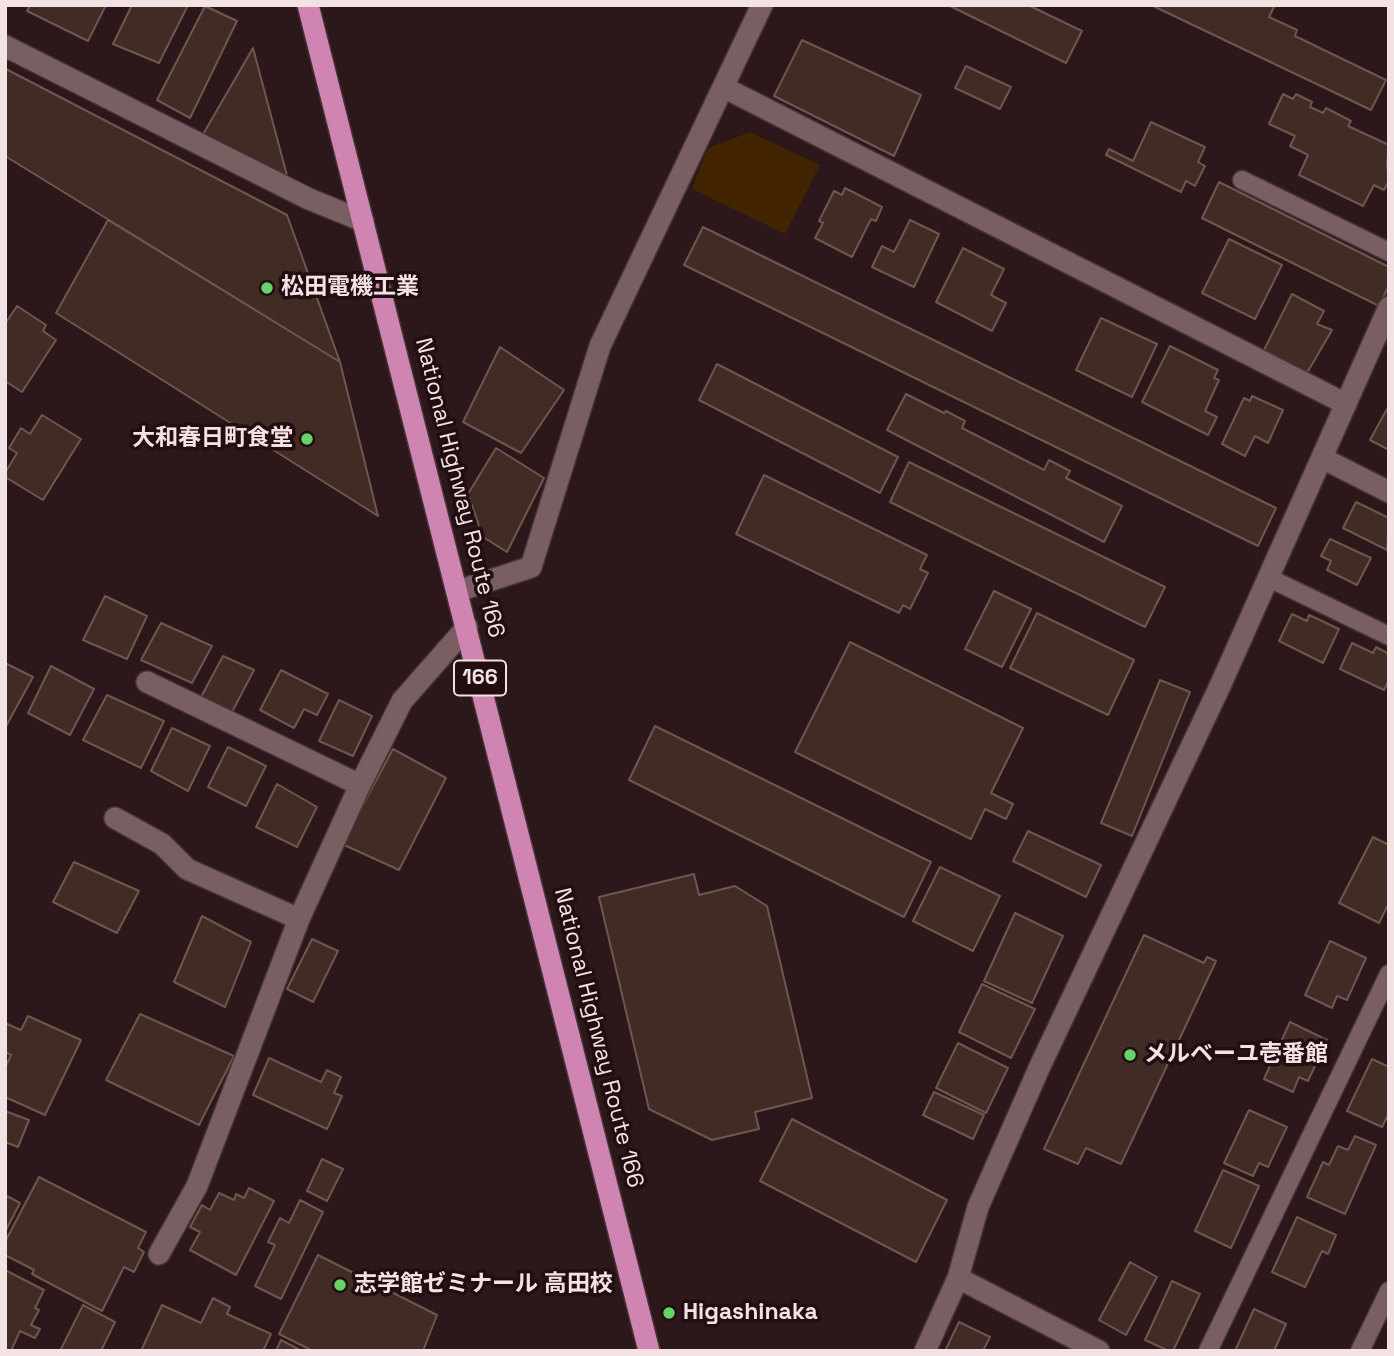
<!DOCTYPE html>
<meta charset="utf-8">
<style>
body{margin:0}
#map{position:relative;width:1394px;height:1356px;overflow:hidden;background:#2c171a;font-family:"Space Grotesk",sans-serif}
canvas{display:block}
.frame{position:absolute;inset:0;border:7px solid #f2e2e4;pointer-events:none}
</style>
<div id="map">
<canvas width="1394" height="1356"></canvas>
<div class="frame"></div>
</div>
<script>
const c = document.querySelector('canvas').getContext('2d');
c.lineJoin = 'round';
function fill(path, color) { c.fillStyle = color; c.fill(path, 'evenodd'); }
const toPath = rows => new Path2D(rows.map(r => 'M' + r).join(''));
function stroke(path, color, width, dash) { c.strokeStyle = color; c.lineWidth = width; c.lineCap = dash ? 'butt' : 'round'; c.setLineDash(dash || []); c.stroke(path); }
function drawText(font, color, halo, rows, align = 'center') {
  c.font = font + ' "Space Grotesk","Noto Sans JP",sans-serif'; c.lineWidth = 7; c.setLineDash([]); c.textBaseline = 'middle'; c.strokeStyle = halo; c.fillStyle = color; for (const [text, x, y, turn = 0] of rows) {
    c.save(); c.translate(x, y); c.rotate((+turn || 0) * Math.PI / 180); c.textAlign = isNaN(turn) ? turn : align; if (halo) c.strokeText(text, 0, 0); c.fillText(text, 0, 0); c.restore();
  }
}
fill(toPath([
 [750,132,820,165,785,234,692,189,708,148]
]), '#422401');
const building = toPath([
 [30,5,106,5,88,41,27,11,30,5],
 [132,5,188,5,159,63,113,44,132,5],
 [948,5,1028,5,1082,31,1066,63,948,5],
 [1151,5,1275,5,1269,17,1297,30,1295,36,1386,80,1371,110,1151,5],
 [205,6,237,21,190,118,157,100,205,6],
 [802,40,921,95,894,156,774,96,802,40],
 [253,48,289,183,202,136,253,48],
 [966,66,1011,87,1000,109,955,88,966,66],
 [6,69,287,215,340,362,5,156,6,69],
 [1283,94,1293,99,1296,94,1312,102,1310,107,1323,113,1326,108,1351,121,1348,126,1389,145,1387,165,1389,180,1384,190,1374,185,1363,206,1299,175,1308,155,1290,146,1295,136,1269,124,1283,94],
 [1151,122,1205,147,1198,162,1205,166,1195,186,1186,181,1181,192,1106,155,1109,149,1133,161,1151,122],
 [1219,182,1389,267,1389,285,1379,306,1202,218,1219,182],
 [845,188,882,207,876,221,871,219,852,257,815,238,823,223,819,221,834,191,842,195,845,188],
 [108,220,340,362,378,516,56,313,108,220],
 [910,220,939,234,914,287,872,267,882,246,894,252,910,220],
 [703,227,1276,508,1258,546,684,265,703,227],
 [1229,239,1282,265,1255,319,1202,293,1229,239],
 [963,248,1004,269,991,295,1006,303,992,331,936,302,963,248],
 [1292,294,1324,311,1317,324,1332,330,1307,373,1264,350,1292,294],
 [17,306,46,325,43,331,56,340,22,392,5,381,5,324,17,306],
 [1101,318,1157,344,1132,397,1076,370,1101,318],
 [1170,346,1218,370,1214,378,1219,380,1205,411,1217,417,1208,435,1142,402,1170,346],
 [500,347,564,390,521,453,463,422,500,347],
 [717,364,898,457,880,493,699,400,717,364],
 [906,394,944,413,946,411,965,421,962,428,1044,470,1049,460,1070,471,1066,478,1122,506,1104,542,887,430,906,394],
 [1252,396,1283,410,1268,443,1255,436,1245,456,1222,444,1244,398,1250,401,1252,396],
 [1387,409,1389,410,1389,450,1370,440,1387,409],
 [42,415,81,439,43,500,5,477,5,473,17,453,9,448,21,428,30,434,42,415],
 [496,448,544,478,507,552,483,537,468,494,496,448],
 [909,462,1165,587,1145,627,890,502,909,462],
 [764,475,927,555,920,569,928,573,910,609,903,605,899,613,736,534,764,475],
 [1356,502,1389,518,1387,550,1343,528,1356,502],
 [1330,539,1371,558,1357,585,1327,570,1331,561,1321,556,1330,539],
 [994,591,1031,609,1002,667,965,649,994,591],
 [105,596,147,616,127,659,83,640,105,596],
 [1037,613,1134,660,1108,715,1010,668,1037,613],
 [1292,614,1307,621,1309,615,1339,629,1323,663,1279,641,1292,614],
 [161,623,212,646,192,683,141,660,161,623],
 [850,642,1023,728,991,793,1013,804,1006,819,985,809,971,839,795,752,850,642],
 [1352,643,1373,653,1376,647,1389,654,1389,680,1384,690,1340,669,1352,643],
 [223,656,254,670,232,712,201,697,223,656],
 [5,663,33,677,5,728,5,663],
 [51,666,94,689,70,735,28,713,51,666],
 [281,670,328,694,317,715,304,709,294,728,260,710,281,670],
 [1160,680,1190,692,1132,836,1101,823,1160,680],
 [107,695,164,721,141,768,83,740,107,695],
 [339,700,372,716,353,756,319,741,339,700],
 [655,726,931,862,904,917,629,780,655,726],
 [172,728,210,746,188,791,151,771,172,728],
 [228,747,266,766,246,806,208,787,228,747],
 [393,749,446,778,399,870,342,844,393,749],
 [277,784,317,807,297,847,256,827,277,784],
 [1028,831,1101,865,1086,897,1013,861,1028,831],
 [1373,837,1389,845,1389,903,1379,923,1339,903,1373,837],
 [74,862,139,891,117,933,53,902,74,862],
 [940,867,1000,896,973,951,913,921,940,867],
 [694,874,699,895,735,886,767,906,812,1098,755,1112,759,1129,712,1140,649,1109,599,897,694,874],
 [1015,913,1063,936,1032,1003,984,981,1015,913],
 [202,916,251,942,225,1007,174,982,202,916],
 [1144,935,1204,963,1207,957,1216,961,1121,1164,1086,1148,1078,1164,1044,1149,1144,935],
 [312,939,338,951,313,1002,287,989,312,939],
 [1330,941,1366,958,1347,1000,1337,996,1332,1008,1305,995,1330,941],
 [982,984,1035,1009,1011,1058,959,1032,982,984],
 [140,1014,234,1056,199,1125,106,1080,140,1014],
 [28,1016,81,1040,45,1115,5,1097,5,1068,11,1055,5,1052,5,1023,21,1030,28,1016],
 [1290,1022,1327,1040,1308,1081,1299,1077,1293,1092,1264,1079,1290,1022],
 [958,1043,1008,1068,986,1113,936,1088,958,1043],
 [269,1058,321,1082,327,1070,341,1077,334,1093,342,1096,327,1129,253,1095,269,1058],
 [1372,1059,1389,1067,1389,1113,1382,1127,1347,1111,1372,1059],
 [934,1092,984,1115,973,1139,923,1115,934,1092],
 [1249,1110,1287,1127,1268,1167,1259,1163,1253,1176,1224,1163,1249,1110],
 [5,1111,29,1120,18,1147,5,1142,5,1111],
 [792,1119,947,1200,916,1262,760,1181,792,1119],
 [1355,1136,1376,1145,1345,1214,1307,1197,1323,1162,1329,1165,1338,1146,1348,1150,1355,1136],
 [322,1159,343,1169,327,1201,307,1191,322,1159],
 [1223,1170,1259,1186,1231,1248,1195,1231,1223,1170],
 [39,1177,146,1232,138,1248,144,1252,134,1272,124,1267,102,1311,32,1274,34,1270,5,1255,5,1242,39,1177],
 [249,1188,274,1201,236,1275,190,1250,200,1232,190,1227,202,1205,210,1210,219,1193,234,1200,236,1194,244,1198,249,1188],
 [5,1195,20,1203,5,1232,5,1195],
 [300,1200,323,1212,281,1299,255,1286,275,1245,268,1242,280,1218,289,1223,300,1200],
 [1297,1217,1336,1235,1328,1254,1322,1251,1305,1287,1272,1272,1297,1217],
 [318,1255,437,1315,423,1351,313,1351,279,1334,318,1255],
 [1130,1262,1157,1277,1126,1335,1099,1320,1130,1262],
 [5,1270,44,1290,35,1308,39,1310,31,1325,40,1329,35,1338,20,1331,11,1351,5,1351,5,1270],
 [1172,1281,1200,1294,1173,1351,1169,1351,1145,1340,1172,1281],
 [213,1298,230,1307,227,1314,271,1334,263,1351,141,1351,162,1305,201,1323,213,1298],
 [83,1305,115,1322,101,1351,60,1351,83,1305],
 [1254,1309,1286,1324,1274,1351,1235,1351,1254,1309],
 [959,1322,990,1337,983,1351,945,1351,959,1322],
 [281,1340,302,1351,276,1351,281,1340]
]);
fill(building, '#412c25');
stroke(building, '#6f564f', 2);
const lane = toPath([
 [1242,180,1389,252],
 [1269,578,1389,636],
 [1208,1351,1389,974],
 [1360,1351,1389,1291]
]);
const street = toPath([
 [5,46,309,199,363,221],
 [725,88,1346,404],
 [1322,458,1389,492],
 [458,591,531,567,600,346,762,5],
 [147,682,360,785],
 [115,818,162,844,187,869,299,919],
 [159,1254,197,1186,299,919,360,785,402,701,467,627],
 [958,1278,1099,1351],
 [925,1351,958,1278,978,1207,1040,1066,1220,686,1389,307]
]);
const highway = toPath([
 [308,5,649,1351]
]);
stroke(lane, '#443437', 21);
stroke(street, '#443437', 24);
stroke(highway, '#443437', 24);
stroke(lane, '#795e62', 18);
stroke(street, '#795e62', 21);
stroke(highway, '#cf84b2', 21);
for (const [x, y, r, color] of [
 [267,288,7,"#64d468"],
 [307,439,7,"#64d468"],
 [1130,1055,7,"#64d468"],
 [340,1285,7,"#64d468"],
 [669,1313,7,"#64d468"]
]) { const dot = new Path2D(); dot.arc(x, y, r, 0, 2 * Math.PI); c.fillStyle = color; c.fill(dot); stroke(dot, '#220e11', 2.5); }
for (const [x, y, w] of [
 [480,678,52]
]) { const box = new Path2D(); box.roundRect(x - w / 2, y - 17.5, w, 35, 5); c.fillStyle = '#220e11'; c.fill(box); stroke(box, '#f2e2e4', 2); }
drawText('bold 21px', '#f2e2e4', null, [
 ["166",480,678]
]);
drawText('bold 23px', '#f2e2e4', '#220e11', [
 ["松田電機工業",281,288],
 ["大和春日町食堂",293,439,"right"],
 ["メルベーユ壱番館",1144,1055],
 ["志学館ゼミナール 高田校",354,1285],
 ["Higashinaka",683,1313]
], 'left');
drawText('23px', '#f2e2e4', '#220e11', [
 ["National Highway Route 166",459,488,76],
 ["National Highway Route 166",598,1038,76]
]);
</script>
